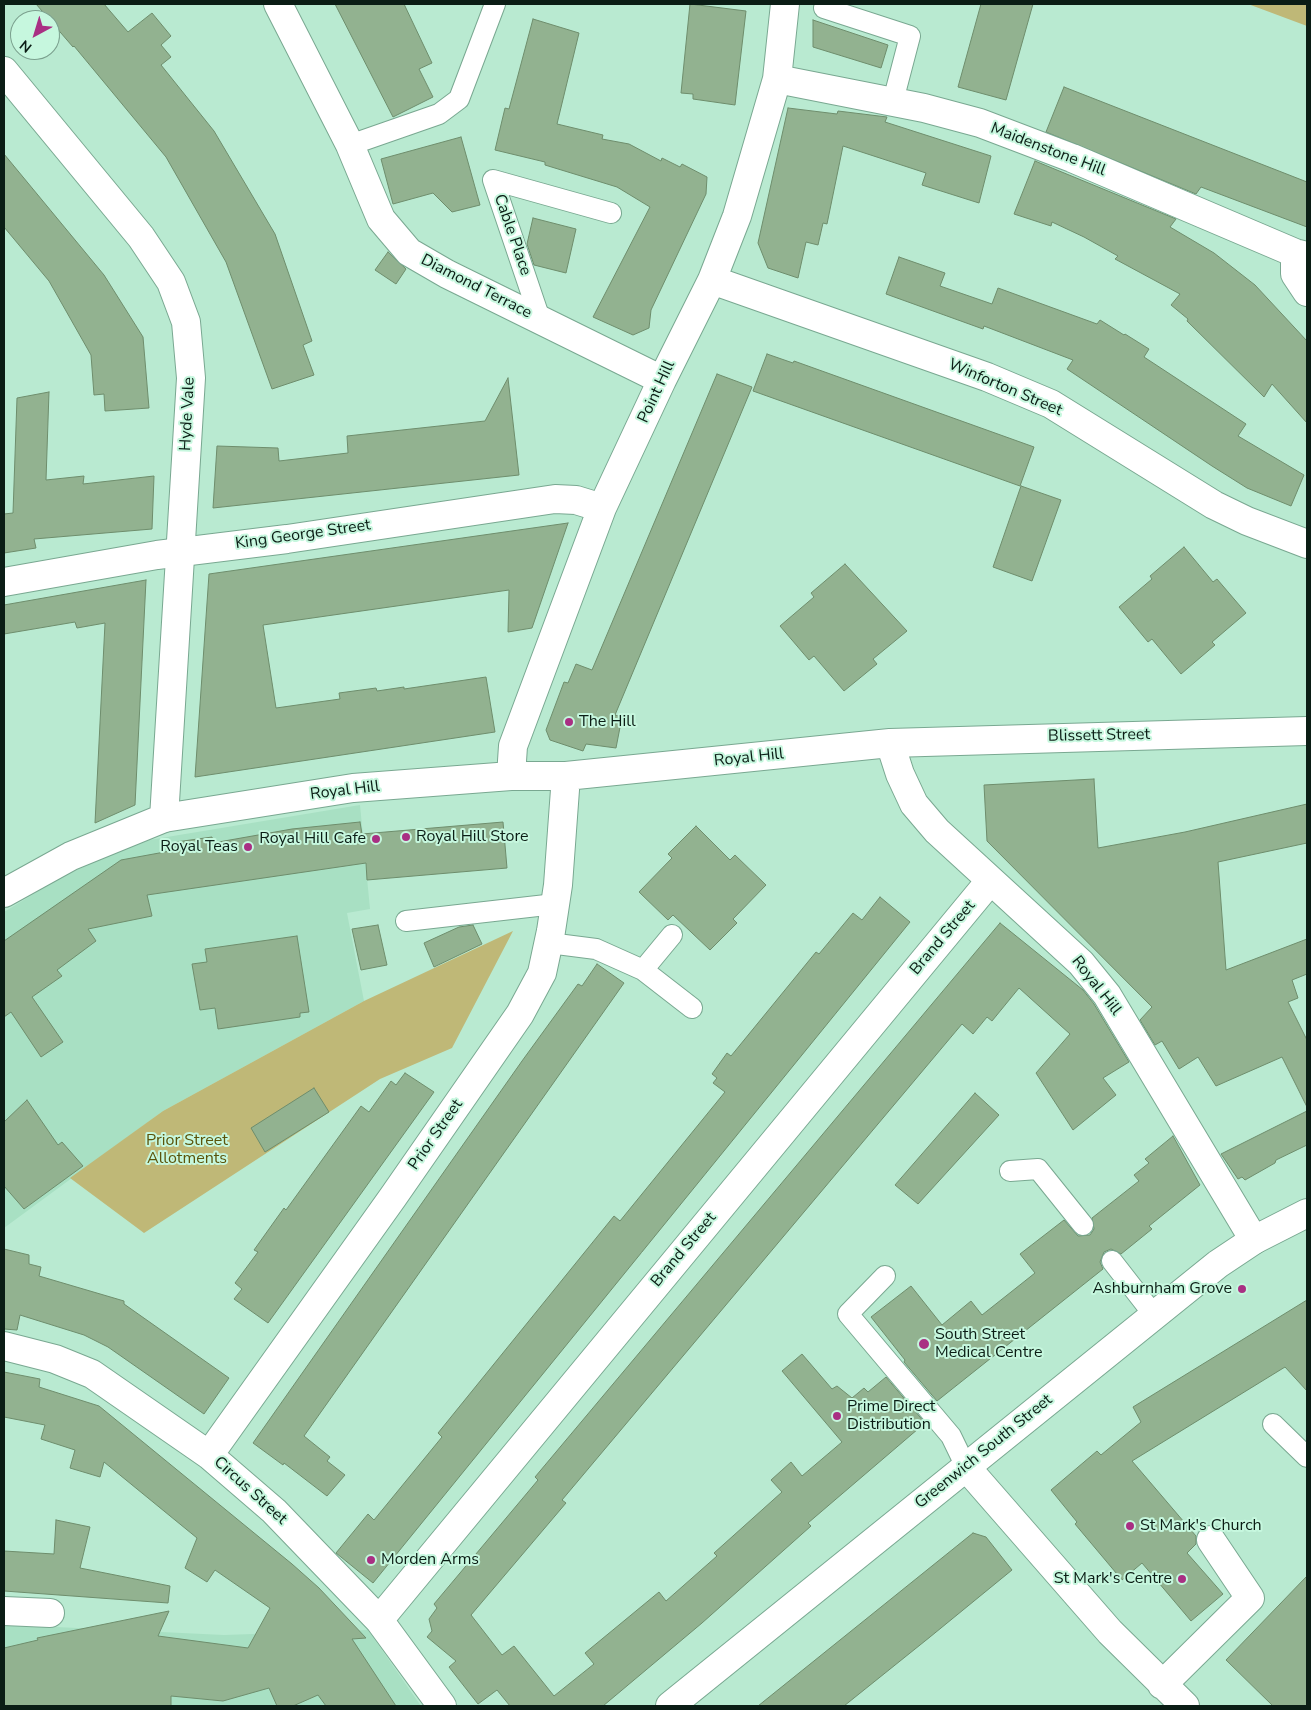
<!DOCTYPE html>
<style>
body{margin:0}
#map{position:relative;width:1311px;height:1710px;overflow:hidden;background:#b9ead1;font-family:"Nunito Sans",sans-serif}
canvas{display:block}
.frame{position:absolute;inset:0;border:5px solid #0b1d15;pointer-events:none}
.north{position:absolute;left:10px;top:10px;width:50px;height:50px;box-sizing:border-box;background:#c6f7de;border:1px solid #7ba08e;border-radius:50%;rotate:219deg;font-size:14px;font-weight:700;line-height:20px;text-align:center;color:#0b1d15}
.north::after{content:'';display:block;margin:auto;width:18px;height:22px;background:#a92f83;clip-path:polygon(50% 0,100% 100%,50% 72%,0 100%)}
</style>
<div id="map">
<canvas width="1311" height="1710"></canvas>
<div class="frame"></div>
<div class="north">N</div>
</div>
<script>
const c = document.querySelector('canvas').getContext('2d');
c.lineJoin = 'round';
function fill(path, color) { c.fillStyle = color; c.fill(path, 'evenodd'); }
const toPath = rows => new Path2D(rows.map(r => 'M' + r).join(''));
function stroke(path, color, width, dash) { c.strokeStyle = color; c.lineWidth = width; c.lineCap = dash ? 'butt' : 'round'; c.setLineDash(dash || []); c.stroke(path); }
function drawText(font, color, halo, rows, align = 'center') {
  c.font = font + ' "Nunito Sans",sans-serif'; c.lineWidth = 4; c.setLineDash([]); c.textBaseline = 'middle'; c.strokeStyle = halo; c.fillStyle = color; for (const [text, x, y, turn = 0] of rows) {
    c.save(); c.translate(x, y); c.rotate((+turn || 0) * Math.PI / 180); c.textAlign = isNaN(turn) ? turn : align; if (halo) c.strokeText(text, 0, 0); c.fillText(text, 0, 0); c.restore();
  }
}
fill(toPath([
 [360,805,370,909,347,913,364,1001,163,1111,4,1228,4,912,60,878,113,853,149,840],
 [4,1621,56,1627,224,1635,368,1630,421,1706,4,1706]
]), '#a8e0c3');
fill(toPath([
 [1248,4,1307,4,1307,26],
 [513,931,452,1048,380,1079,144,1233,70,1178,163,1111,364,1001]
]), '#bfb877');
const building = toPath([
 [36,4,104,4,128,32,152,13,171,36,161,45,171,57,161,65,214,131,275,234,312,341,303,345,314,375,272,389,226,262,166,157,74,46,73,47,36,4],
 [335,4,404,4,432,63,419,69,433,97,393,117,335,4],
 [690,4,746,11,735,105,693,99,693,94,681,93,690,4],
 [981,4,1033,4,1006,100,958,87,981,4],
 [533,19,579,33,557,124,603,135,602,139,629,144,661,161,662,158,680,167,682,164,707,177,706,194,651,310,649,328,633,335,593,317,650,207,617,187,545,165,545,162,495,150,505,108,509,109,533,19],
 [813,20,888,45,881,68,813,47,813,20],
 [1064,87,1307,182,1307,227,1201,187,1196,194,1046,132,1064,87],
 [788,108,837,114,838,111,887,117,885,122,991,156,979,203,922,185,926,173,843,146,827,224,823,223,818,245,806,242,798,278,768,268,758,243,788,108],
 [461,137,480,205,452,212,433,193,393,204,381,159,461,137],
 [4,154,104,275,143,337,149,408,105,411,104,394,94,395,91,355,49,281,4,227,4,154],
 [1035,161,1176,219,1170,227,1214,253,1255,285,1307,341,1307,423,1272,384,1264,397,1187,321,1188,319,1171,305,1180,294,1115,259,1118,256,1084,237,1052,222,1051,226,1014,214,1035,161],
 [533,218,576,229,566,273,534,265,527,244,533,218],
 [388,252,406,269,396,284,375,270,388,252],
 [899,257,945,273,940,286,992,304,998,288,1097,324,1100,320,1124,335,1125,334,1149,349,1144,357,1246,424,1238,436,1304,475,1291,506,1247,488,1212,466,1067,369,1073,360,984,326,983,329,886,294,899,257],
 [767,354,793,363,794,361,1034,447,1020,486,753,391,767,354],
 [717,374,752,387,615,715,622,717,616,748,586,744,583,751,550,740,546,730,564,682,568,683,576,664,592,670,717,374],
 [508,378,519,475,213,508,217,446,278,448,279,461,348,453,347,436,485,421,508,378],
 [49,392,46,480,84,476,83,484,154,476,152,529,34,539,36,548,4,553,4,514,13,513,17,398,49,392],
 [1021,486,1061,500,1032,581,993,567,1021,486],
 [568,523,532,628,508,632,509,590,263,625,276,708,340,699,339,693,376,688,377,691,404,687,404,689,486,677,495,732,195,777,209,574,568,523],
 [1184,547,1213,582,1217,579,1246,613,1212,642,1215,645,1181,674,1152,639,1148,642,1119,607,1152,579,1150,576,1184,547],
 [845,564,907,631,873,659,877,664,844,691,814,656,809,660,780,626,814,597,811,593,845,564],
 [146,580,135,805,95,823,105,623,77,628,75,622,4,634,4,605,146,580],
 [1094,779,1098,848,1185,832,1307,804,1307,843,1218,862,1226,970,1307,939,1307,974,1292,980,1298,998,1288,1002,1307,1040,1307,1107,1282,1057,1216,1086,1198,1057,1179,1069,1162,1041,1155,1045,1140,1020,1152,1007,987,841,984,785,1094,779],
 [360,822,362,834,503,822,507,868,367,880,366,863,147,895,152,916,88,929,96,941,57,970,62,976,32,997,63,1042,41,1057,11,1012,4,1017,4,941,121,860,170,851,169,843,212,837,213,843,292,829,360,822],
 [696,826,730,860,735,855,766,885,733,919,737,923,710,950,673,915,668,920,639,892,672,858,668,854,696,826],
 [880,897,910,922,373,1583,336,1553,368,1514,374,1520,442,1437,438,1433,614,1216,620,1221,725,1092,713,1083,717,1078,712,1074,727,1053,731,1056,816,952,819,954,853,913,862,920,880,897],
 [1000,923,1083,990,1094,1004,1129,1062,1103,1078,1116,1095,1073,1130,1036,1073,1070,1034,1019,988,992,1021,987,1017,973,1034,962,1024,562,1500,566,1503,471,1615,502,1655,514,1646,554,1696,594,1664,585,1653,659,1592,666,1601,717,1556,714,1553,782,1492,771,1480,791,1462,802,1476,842,1442,782,1371,802,1354,832,1389,837,1386,852,1398,864,1388,868,1392,886,1377,925,1423,808,1523,811,1526,702,1623,603,1706,510,1706,497,1690,478,1704,449,1667,456,1661,427,1637,432,1631,429,1619,437,1608,434,1604,538,1480,535,1477,1000,923],
 [378,925,387,965,361,970,352,929,378,925],
 [473,925,482,944,434,967,424,943,459,927,473,925],
 [297,936,309,1012,300,1013,300,1017,218,1029,215,1008,200,1010,192,964,207,962,205,949,297,936],
 [597,964,624,983,304,1436,330,1457,327,1461,345,1475,327,1496,284,1463,283,1465,253,1443,522,1061,578,984,582,986,597,964],
 [405,1073,434,1092,268,1323,234,1299,242,1289,235,1283,258,1252,254,1250,284,1208,286,1210,361,1106,369,1112,391,1081,396,1085,405,1073],
 [314,1088,329,1112,265,1152,251,1128,314,1088],
 [975,1093,999,1115,918,1204,895,1185,975,1093],
 [27,1100,58,1145,62,1142,83,1166,24,1209,4,1186,4,1122,27,1100],
 [1307,1111,1307,1145,1276,1160,1275,1163,1245,1180,1242,1177,1238,1179,1221,1154,1307,1111],
 [1173,1136,1200,1185,1149,1226,1152,1229,1121,1254,1111,1249,1104,1252,1100,1262,1103,1269,937,1401,904,1362,905,1360,871,1317,911,1286,942,1325,971,1301,982,1315,1035,1273,1020,1254,1064,1220,1078,1236,1090,1235,1094,1229,1092,1218,1139,1181,1134,1175,1149,1163,1145,1159,1173,1136],
 [4,1249,29,1255,29,1264,41,1267,39,1276,124,1301,124,1304,229,1378,204,1414,108,1347,84,1335,20,1315,17,1330,4,1329,4,1249],
 [1307,1300,1307,1391,1285,1367,1132,1461,1196,1536,1196,1544,1187,1553,1223,1594,1191,1621,1142,1563,1122,1580,1075,1524,1077,1522,1051,1490,1097,1451,1101,1455,1141,1422,1133,1407,1307,1300],
 [4,1372,40,1379,39,1387,99,1406,292,1564,319,1588,366,1638,352,1639,396,1706,326,1706,318,1695,293,1706,277,1706,269,1688,223,1701,171,1696,171,1706,4,1706,4,1648,38,1640,37,1638,169,1611,158,1636,248,1648,270,1608,215,1570,207,1582,185,1568,197,1538,104,1462,100,1477,70,1468,75,1450,41,1439,45,1425,4,1417,4,1372],
 [56,1520,90,1527,80,1568,170,1586,168,1603,4,1591,4,1551,54,1554,56,1520],
 [973,1533,986,1537,1012,1570,930,1637,844,1706,758,1706,973,1533],
 [1307,1576,1307,1706,1273,1706,1226,1660,1307,1576]
]);
fill(building, '#92b290');
stroke(building, '#6e8d6c', 1);
const service = toPath([
 [824,8,910,36,893,101],
 [350,145,439,114,459,99,495,4],
 [540,319,493,180,611,213],
 [406,921,555,904],
 [549,943,596,949,643,970,672,935],
 [643,970,692,1008],
 [1010,1171,1038,1169,1083,1225],
 [1112,1261,1154,1315],
 [885,1276,848,1314,951,1436,966,1467],
 [1273,1424,1307,1457]
]);
const minor = toPath([
 [278,4,350,145,381,219,409,252,447,274,662,380],
 [777,79,924,108,980,123,1072,158,1295,253,1307,256],
 [1295,253,1295,274,1307,292],
 [712,280,987,377,1051,404,1214,505,1247,521,1307,544],
 [4,582,157,555,287,539,555,499,576,500,602,508],
 [890,743,900,774,914,804,937,831,1081,963,1107,995,1254,1240],
 [511,776,513,746,602,508,662,380,712,280,737,216,777,79,785,4],
 [164,818,353,788,511,776,566,776,890,743,1307,731],
 [4,1346,55,1359,92,1374,209,1455,274,1511,379,1620,442,1706],
 [209,1455,393,1197,520,1014,542,973,551,931,558,885,566,776],
 [966,1467,1110,1632,1185,1706],
 [4,1611,50,1613],
 [379,1620,990,881],
 [1162,1685,1250,1598,1211,1540]
]);
const secondary = toPath([
 [4,71,141,237,171,282,186,322,191,378,164,818,71,856,4,893]
]);
const primary = toPath([
 [670,1706,1218,1264,1254,1240,1307,1213]
]);
stroke(service, '#79a891', 22);
stroke(minor, '#79a891', 30);
stroke(secondary, '#79a891', 30);
stroke(primary, '#79a891', 30);
stroke(service, '#fff', 20);
stroke(minor, '#fff', 28);
stroke(secondary, '#fff', 28);
stroke(primary, '#fff', 28);
for (const [x, y, r, color] of [
 [569,722,5,"#a92f83"],
 [406,837,5,"#a92f83"],
 [376,839,5,"#a92f83"],
 [248,847,5,"#a92f83"],
 [1242,1289,5,"#a92f83"],
 [924,1344,6,"#a92f83"],
 [837,1416,5,"#a92f83"],
 [1130,1526,5,"#a92f83"],
 [371,1560,5,"#a92f83"],
 [1182,1579,5,"#a92f83"]
]) { const dot = new Path2D(); dot.arc(x, y, r, 0, 2 * Math.PI); c.fillStyle = color; c.fill(dot); stroke(dot, '#c6f7de', 2); }
drawText('16px', '#0b1d15', '#c6f7de', [
 ["Maidenstone Hill",1048,150,21],
 ["Cable Place",512,235,71],
 ["Diamond Terrace",476,287,27],
 ["Winforton Street",1005,388,23],
 ["Point Hill",657,392,-65],
 ["Hyde Vale",188,414,-87],
 ["King George Street",303,535,-8],
 ["Blissett Street",1099,736,-1],
 ["Royal Hill",749,758,-6],
 ["Royal Hill",345,791,-7],
 ["Brand Street",943,938,-50],
 ["Royal Hill",1096,986,52],
 ["Prior Street",436,1135,-55],
 ["Brand Street",684,1250,-50],
 ["Greenwich South Street",984,1452,-39],
 ["Circus Street",250,1491,42]
]);
drawText('16px', '#0b1d15', '#c6f7de', [
 ["The Hill",579,722],
 ["Royal Hill Store",416,837],
 ["Royal Hill Cafe",366,839,"right"],
 ["Royal Teas",238,847,"right"],
 ["Ashburnham Grove",1232,1289,"right"],
 ["South Street",935,1335],
 ["Medical Centre",935,1353],
 ["Prime Direct",847,1407],
 ["Distribution",847,1425],
 ["St Mark's Church",1140,1526],
 ["Morden Arms",381,1560],
 ["St Mark's Centre",1172,1579,"right"]
], 'left');
drawText('16px', '#5a530a', '#c6f7de', [
 ["Prior Street",187,1141],
 ["Allotments",187,1159]
]);
</script>
